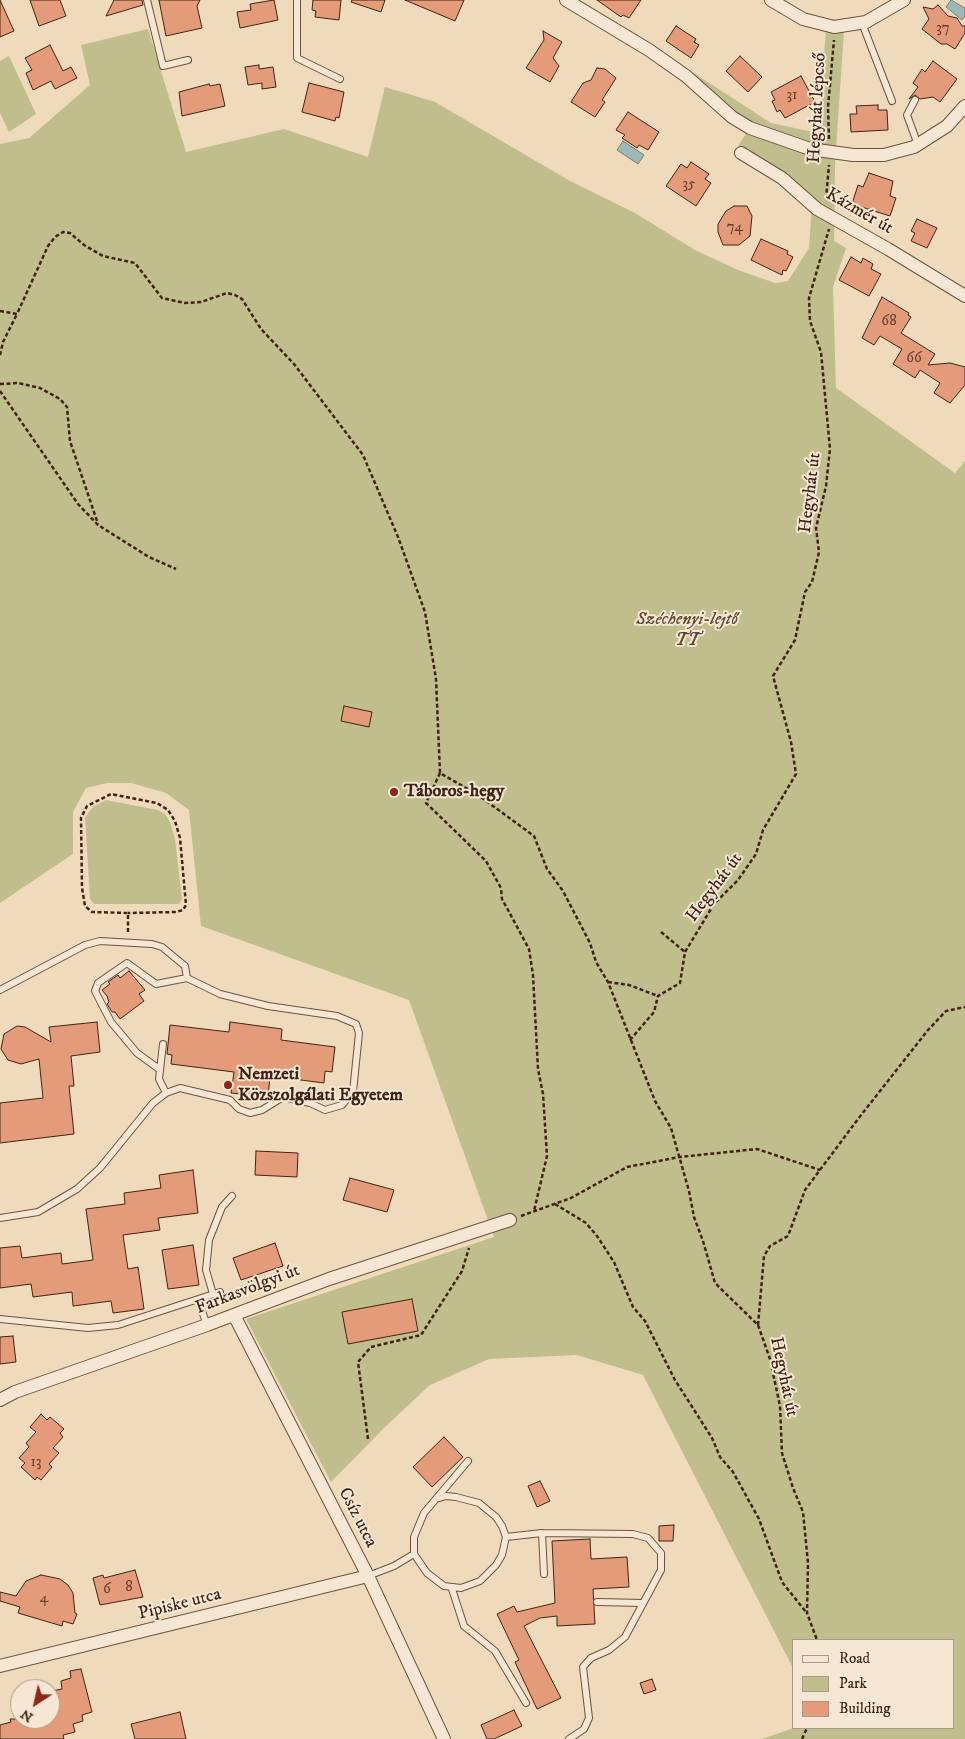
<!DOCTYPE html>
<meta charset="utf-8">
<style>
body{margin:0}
#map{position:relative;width:965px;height:1739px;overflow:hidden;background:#f0dabc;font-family:"IM FELL DW Pica",serif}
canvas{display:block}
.legend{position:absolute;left:792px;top:1639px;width:162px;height:90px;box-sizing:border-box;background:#f5e7d3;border:1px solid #ad9987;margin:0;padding:6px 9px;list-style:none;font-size:15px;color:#412316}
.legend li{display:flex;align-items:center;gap:10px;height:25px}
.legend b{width:25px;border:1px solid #ad9987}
.north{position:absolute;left:10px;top:1679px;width:50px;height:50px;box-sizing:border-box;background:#f5e7d3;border:1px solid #ad9987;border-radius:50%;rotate:215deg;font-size:14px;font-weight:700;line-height:20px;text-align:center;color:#412316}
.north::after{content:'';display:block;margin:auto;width:18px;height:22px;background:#8f2418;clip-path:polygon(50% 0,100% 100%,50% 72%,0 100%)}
</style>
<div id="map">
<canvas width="965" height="1739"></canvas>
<ul class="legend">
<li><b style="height:6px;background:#f5e7d3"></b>Road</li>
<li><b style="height:14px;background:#c0be8c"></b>Park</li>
<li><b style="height:14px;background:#e49b7a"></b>Building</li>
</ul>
<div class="north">N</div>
</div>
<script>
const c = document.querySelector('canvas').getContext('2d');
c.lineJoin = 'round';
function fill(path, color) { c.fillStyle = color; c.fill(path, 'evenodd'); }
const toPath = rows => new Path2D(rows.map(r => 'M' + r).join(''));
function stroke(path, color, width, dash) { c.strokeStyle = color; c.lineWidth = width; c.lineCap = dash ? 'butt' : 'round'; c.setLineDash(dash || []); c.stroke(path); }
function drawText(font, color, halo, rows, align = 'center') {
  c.font = font + ' "IM FELL DW Pica",serif'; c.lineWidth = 4; c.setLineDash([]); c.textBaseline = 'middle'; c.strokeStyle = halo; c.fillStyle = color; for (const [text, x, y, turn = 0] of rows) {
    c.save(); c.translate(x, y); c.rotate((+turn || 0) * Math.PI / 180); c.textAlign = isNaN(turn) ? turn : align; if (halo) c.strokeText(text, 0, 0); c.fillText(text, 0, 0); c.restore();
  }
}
fill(toPath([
 [148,29,186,152,284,129,368,157,385,87,435,102,570,181,635,213,695,250,738,270,775,283,788,281,809,248,812,203,782,175,738,146,748,130,816,153,826,30,844,31,835,164,834,241,846,248,833,287,836,388,955,473,965,461,965,1739,762,1739,794,1728,954,1728,954,1640,794,1640,794,1670,643,1375,577,1355,489,1359,430,1385,386,1426,331,1482,246,1319,494,1237,409,1000,201,926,189,810,166,793,131,783,107,783,86,788,73,812,73,854,0,903,0,144,29,138,90,85,81,45],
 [9,56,36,114,9,132,0,113,0,61],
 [694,73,771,123,813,132,814,144,751,126,692,76],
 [106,800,158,810,165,814,170,822,175,839,182,899,179,904,94,904,90,899,85,817,93,807]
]), '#c0be8c');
const water = toPath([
 [951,0,965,8,965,16,962,20,946,7,951,0],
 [623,141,644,155,638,164,617,150,623,141]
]);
fill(water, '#9bbab7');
stroke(water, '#777e77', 1);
const building = toPath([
 [0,0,14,31,0,37,0,0],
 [30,0,60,0,66,16,39,26,30,0],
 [114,0,142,0,143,5,106,16,114,0],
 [159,0,200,0,197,6,202,28,166,36,159,0],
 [274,0,278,20,240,28,237,12,251,10,250,4,274,0],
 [313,0,341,0,339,20,315,17,316,11,312,10,313,0],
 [352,0,385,0,381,12,351,2,352,0],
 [405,0,464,0,455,21,405,0],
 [597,0,641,0,629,18,623,15,621,17,597,0],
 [938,5,948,16,957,18,962,26,965,26,965,33,955,49,947,44,941,44,922,29,929,19,923,7,933,9,938,5],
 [676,26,696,39,694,42,699,45,691,58,666,41,676,26],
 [543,31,562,42,553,58,559,66,550,82,526,68,544,40,543,31],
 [50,45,63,71,71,67,77,78,55,89,51,81,33,90,26,73,32,70,25,58,50,45],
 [740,56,762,77,748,92,726,71,740,56],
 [933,61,957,79,940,102,933,97,920,99,915,95,909,99,918,87,913,83,922,69,925,72,933,61],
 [259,65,259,69,273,67,276,87,262,89,262,83,248,85,245,67,259,65],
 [597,68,605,69,616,78,602,100,605,102,595,117,571,102,583,83,591,80,597,68],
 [801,76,815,102,785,118,780,110,777,112,772,101,775,100,771,92,801,76],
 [309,83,344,92,339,118,336,117,335,121,302,112,309,83],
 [209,84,210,86,220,84,225,106,182,116,179,92,209,84],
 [878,105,878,110,887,110,888,130,851,132,850,114,857,114,856,106,878,105],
 [628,112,659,132,648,150,639,145,637,148,622,138,625,135,616,130,628,112],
 [691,162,709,174,705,179,711,183,696,206,666,186,681,164,687,168,691,162],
 [869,173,893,181,890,196,896,198,890,216,852,204,858,185,863,187,869,173],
 [734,206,747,206,752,216,750,236,739,245,723,245,718,232,718,224,726,211,734,206],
 [917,219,937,228,927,248,911,241,915,233,911,231,917,219],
 [761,239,788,251,787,254,793,257,786,271,783,270,782,275,751,260,761,239],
 [851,257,861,263,863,258,873,264,871,269,881,274,869,296,839,280,851,257],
 [882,297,909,313,908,315,911,317,901,333,935,354,928,365,950,363,965,367,965,385,950,403,934,393,940,383,920,370,915,378,893,364,902,349,880,336,874,345,862,338,882,297],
 [344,706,372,712,369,727,341,721,344,706],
 [129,971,145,990,139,994,144,1001,120,1019,115,1012,112,1012,107,1004,109,1002,107,996,102,990,110,984,108,982,118,975,120,978,129,971],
 [97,1022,100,1052,71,1056,74,1086,69,1086,74,1134,0,1143,0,1103,43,1098,39,1059,21,1064,8,1060,1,1049,4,1034,17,1026,25,1027,51,1042,49,1027,97,1022],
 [230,1022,282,1029,281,1040,335,1047,332,1072,325,1071,324,1083,270,1076,268,1097,256,1096,247,1102,240,1094,231,1093,234,1072,171,1064,172,1055,167,1054,170,1025,229,1032,230,1022],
 [256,1151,298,1153,297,1177,255,1175,256,1151],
 [193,1170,198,1213,158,1218,160,1230,123,1235,128,1269,138,1267,144,1309,113,1313,111,1301,73,1306,72,1292,33,1297,31,1284,0,1288,0,1248,20,1246,22,1258,61,1253,62,1264,93,1260,86,1209,125,1204,124,1193,161,1188,159,1175,193,1170],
 [350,1178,394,1190,387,1212,343,1200,350,1178],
 [275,1243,283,1266,241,1280,233,1258,275,1243],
 [193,1245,199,1285,168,1289,162,1250,193,1245],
 [412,1299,418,1331,348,1344,342,1312,412,1299],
 [13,1336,16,1362,0,1364,0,1337,13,1336],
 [41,1414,47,1420,50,1417,64,1429,60,1433,63,1437,53,1448,59,1453,49,1464,52,1467,41,1480,37,1477,35,1480,21,1467,25,1463,19,1458,29,1447,26,1443,36,1432,30,1427,41,1414],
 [444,1437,463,1457,432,1487,413,1467,444,1437],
 [540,1481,550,1501,537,1507,528,1486,540,1481],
 [674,1525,673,1541,659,1541,659,1526,674,1525],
 [590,1539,591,1559,627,1557,629,1587,593,1589,595,1624,557,1626,557,1616,540,1618,524,1626,561,1698,537,1709,515,1662,519,1660,497,1614,514,1606,517,1612,555,1603,552,1541,590,1539],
 [135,1570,143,1597,100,1605,93,1578,103,1575,104,1578,135,1570],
 [41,1575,60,1579,68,1585,73,1593,75,1613,77,1614,73,1624,63,1621,62,1626,18,1613,20,1607,0,1601,0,1592,16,1596,26,1581,41,1575],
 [81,1669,92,1712,82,1715,83,1721,73,1724,75,1732,63,1735,64,1739,0,1739,0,1725,11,1722,10,1719,50,1719,50,1701,54,1700,52,1691,62,1689,61,1681,71,1678,70,1671,81,1669],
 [652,1679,656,1690,644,1694,640,1683,652,1679],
 [514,1710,522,1726,494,1739,487,1739,481,1725,514,1710],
 [180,1712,186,1739,135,1739,131,1724,180,1712]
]);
fill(building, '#e49b7a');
stroke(building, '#412316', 1);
const service = toPath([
 [147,0,163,66,188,60],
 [297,0,297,58,340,79],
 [862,23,892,101],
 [915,100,907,115,918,145],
 [0,990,85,945,100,941,152,944,162,947,185,966,187,978,220,994,268,1006,337,1016,356,1024,359,1033,353,1092,342,1105,325,1110,310,1103,283,1097,262,1110,250,1113,239,1109,230,1100,180,1088,166,1093,153,1103,100,1168,77,1189,38,1212,0,1218],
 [163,1044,159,1079,166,1093],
 [159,1069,137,1053,111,1022,95,991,98,983,127,963,156,984,187,978],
 [213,1294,206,1270,209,1240,222,1207,232,1196],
 [198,1300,207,1325],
 [0,1319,88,1328,118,1325,220,1292],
 [436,1499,446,1496,456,1497,479,1503,496,1517,502,1526,506,1537,502,1555,496,1565,480,1581,461,1588,444,1586,427,1573,414,1554,414,1537,424,1513,468,1461],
 [542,1533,544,1574],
 [506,1537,542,1533,633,1534,648,1538,661,1553,661,1570,625,1637,609,1650,591,1658,583,1667,589,1718,584,1729,569,1739],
 [368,1576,394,1566,414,1554],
 [452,1589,464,1626,495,1651,526,1703],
 [597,1602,643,1603]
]);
const minor = toPath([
 [566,0,649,50,686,76,732,117,750,128,810,149,853,155,884,155,914,147,947,126,965,106],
 [771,0,803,19,834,27,866,22,904,0],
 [741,153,782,178,817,209,888,249,965,296],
 [234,1315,368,1576,444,1739],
 [0,1400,15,1392,207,1325,329,1279,510,1220],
 [0,1666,368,1576]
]);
stroke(service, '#6d5140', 8);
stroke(minor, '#6d5140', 14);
stroke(toPath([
 [829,139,828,107,834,40],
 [826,199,829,165],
 [0,311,17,314,48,246,55,237,63,232,70,233,84,245,103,256,135,263,162,298,185,303,201,302,227,293,235,295,242,299,261,329,294,364,363,455,398,537,425,612,436,679,440,773,478,795,534,836,547,869,563,891,590,943,596,962,608,982,655,1101,671,1128,689,1191,694,1217,703,1241,715,1283,758,1325,770,1359,780,1406,782,1453,793,1488,803,1512,808,1563,807,1613,817,1640],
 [0,355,3,342,17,314],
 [0,384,18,383,40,388,60,399,67,407,70,441,98,524],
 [0,391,78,504,98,525,149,557,176,569],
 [440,773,426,803,486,861,501,888,502,899,508,910,529,949,533,975,538,1069,543,1094,547,1156,534,1211],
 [128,932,128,913,92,912,85,906,82,888,81,818,87,806,111,794,157,803,168,810,175,821,180,838,186,905,183,910,176,912,128,913],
 [661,932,685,952],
 [608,982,629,985,658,996],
 [630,1040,654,1012,658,996,680,983,685,952,714,904,738,880,756,854,763,830,796,774,791,742,773,676,795,640,805,592,812,582,819,552,816,528,826,486,830,449,821,352,810,321,809,298,829,229],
 [555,1204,586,1223,597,1236,614,1262,633,1307,645,1321,675,1380,712,1438,720,1457,733,1472,759,1519,782,1582,806,1612],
 [521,1216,571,1198,627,1167,680,1157,757,1149,820,1170],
 [758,1325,764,1256,770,1246,788,1236,805,1190,858,1119,928,1030,946,1011,965,1007],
 [368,1439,358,1362,371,1347,421,1335,462,1271,469,1248],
 [802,1739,807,1728]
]), '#412316', 2.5, [4, 2.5]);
stroke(service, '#f5e7d3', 6);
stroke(minor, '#f5e7d3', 12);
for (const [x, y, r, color] of [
 [394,792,5,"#8f2418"],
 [228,1085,5,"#8f2418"]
]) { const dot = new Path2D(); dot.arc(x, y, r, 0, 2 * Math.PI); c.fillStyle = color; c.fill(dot); stroke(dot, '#f5e7d3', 2); }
drawText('15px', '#6a412f', null, [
 ["37",943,29],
 ["31",792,96],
 ["35",689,185],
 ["74",735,228],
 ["68",889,322],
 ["66",914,359],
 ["13",36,1463],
 ["8",129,1588],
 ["6",107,1590],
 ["4",44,1599]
]);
drawText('18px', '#412316', '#f5e7d3', [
 ["Hegyhát lépcső",818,108,-87],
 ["Kázmér út",859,212,30],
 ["Hegyhát út",811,493,-83],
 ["Hegyhát út",715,888,-53],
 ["Farkasvölgyi út",248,1290,-21],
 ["Hegyhát út",783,1377,78],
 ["Csíz utca",357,1518,63],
 ["Pipiske utca",180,1605,-14]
]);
drawText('italic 18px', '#614a34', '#f5e7d3', [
 ["Széchenyi-lejtő",687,620],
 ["TT",687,641]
]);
drawText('bold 18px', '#412316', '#f5e7d3', [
 ["Táboros-hegy",404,792],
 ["Nemzeti",238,1075],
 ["Közszolgálati Egyetem",238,1096]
], 'left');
</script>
